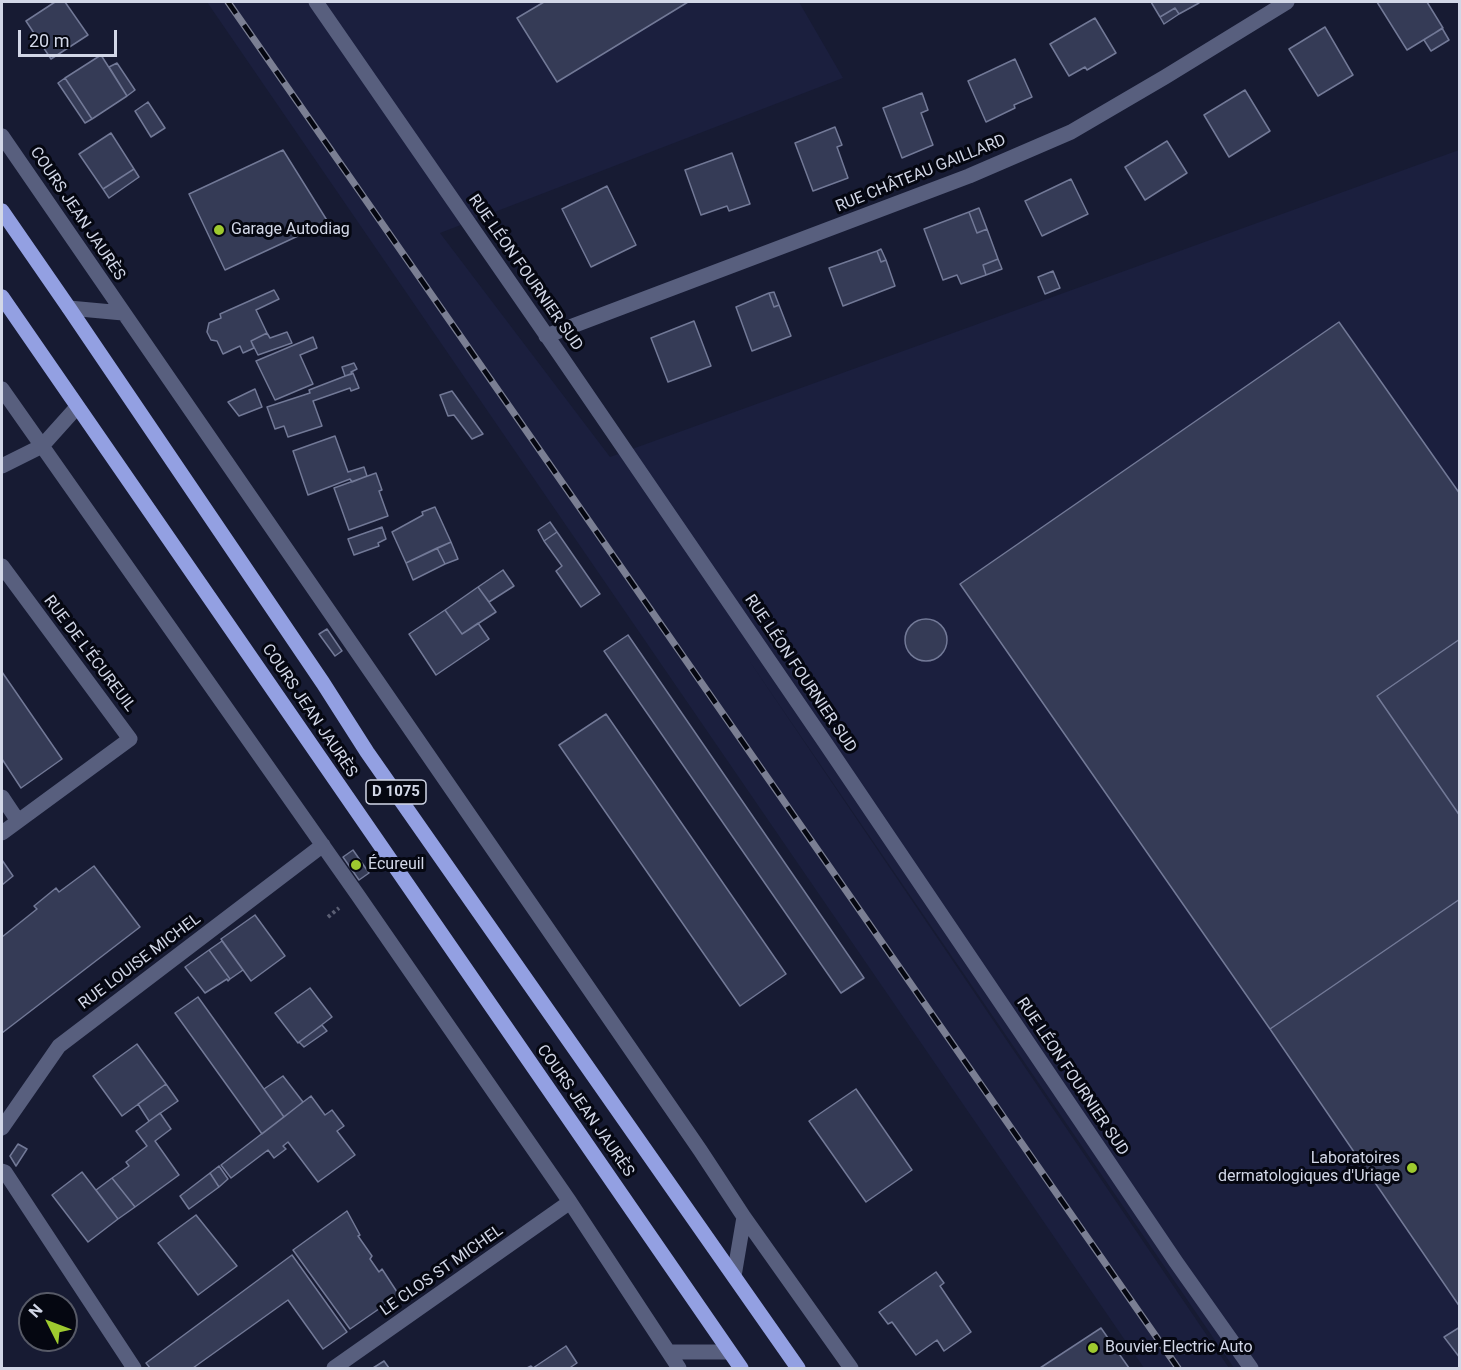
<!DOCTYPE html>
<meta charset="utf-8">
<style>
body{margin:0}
#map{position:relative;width:1461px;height:1370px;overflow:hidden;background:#171b33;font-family:Roboto,sans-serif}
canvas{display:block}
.frame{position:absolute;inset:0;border:3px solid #d2d7e7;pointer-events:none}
.north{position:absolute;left:18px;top:1292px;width:60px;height:60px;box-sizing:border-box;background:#050711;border:2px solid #575a67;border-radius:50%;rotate:312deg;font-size:16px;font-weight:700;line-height:24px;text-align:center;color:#d2d7e7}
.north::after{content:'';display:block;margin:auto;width:21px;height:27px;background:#9eca2f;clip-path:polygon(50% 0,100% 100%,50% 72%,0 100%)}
.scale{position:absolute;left:18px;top:30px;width:99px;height:27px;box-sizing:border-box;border:3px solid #d2d7e7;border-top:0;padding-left:8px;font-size:18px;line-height:21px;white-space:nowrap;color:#d2d7e7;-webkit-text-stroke:4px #050711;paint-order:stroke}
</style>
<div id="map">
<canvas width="1461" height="1370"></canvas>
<div class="frame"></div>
<div class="north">N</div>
<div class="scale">20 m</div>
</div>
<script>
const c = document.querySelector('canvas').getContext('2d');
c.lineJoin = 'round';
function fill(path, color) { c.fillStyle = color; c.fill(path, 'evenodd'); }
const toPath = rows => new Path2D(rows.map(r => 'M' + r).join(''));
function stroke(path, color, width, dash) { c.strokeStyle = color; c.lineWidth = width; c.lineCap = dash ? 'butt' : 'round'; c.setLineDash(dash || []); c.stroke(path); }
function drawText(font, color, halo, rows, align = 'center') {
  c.font = font + ' Roboto,sans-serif'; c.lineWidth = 6; c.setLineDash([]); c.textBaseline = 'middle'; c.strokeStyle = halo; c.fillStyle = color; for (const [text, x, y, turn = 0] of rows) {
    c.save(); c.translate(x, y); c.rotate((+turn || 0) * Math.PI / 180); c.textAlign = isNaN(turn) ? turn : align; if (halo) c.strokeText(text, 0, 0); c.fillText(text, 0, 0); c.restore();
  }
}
fill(toPath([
 [207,2,799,2,843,78,440,233,610,457,1459,150,1459,1368,1234,1368,748,659,1229,1368,1144,1368]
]), '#1b1f3e');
const building = toPath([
 [55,2,65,2,88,35,51,59,26,21,55,2],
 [544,2,688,2,557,82,517,18,544,2],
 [1151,2,1198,2,1199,3,1179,14,1175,8,1160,17,1151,2],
 [1377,2,1427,2,1443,28,1407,50,1377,2],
 [1175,8,1179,14,1164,24,1160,17,1175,8],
 [1095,18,1116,53,1087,70,1085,67,1069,76,1050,44,1095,18],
 [1325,27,1353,75,1318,96,1289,49,1325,27],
 [1442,28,1449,40,1431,51,1424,40,1442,28],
 [101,55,127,96,92,119,65,78,101,55],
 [1015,59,1032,97,1014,105,1015,108,986,122,968,81,1015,59],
 [117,63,135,90,127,96,109,67,117,63],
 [65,78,92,119,85,123,58,83,65,78],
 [1245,90,1270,131,1229,157,1204,115,1245,90],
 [922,93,928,110,921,113,933,145,902,158,883,108,922,93],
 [148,102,165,128,151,137,135,111,148,102],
 [835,127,842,145,837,147,848,178,813,191,795,143,835,127],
 [111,133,134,169,103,189,79,154,111,133],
 [1167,141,1187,173,1145,200,1125,167,1167,141],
 [283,150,328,222,225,270,189,194,283,150],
 [732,153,750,204,729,211,727,206,701,215,685,170,732,153],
 [134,169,139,177,109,198,103,189,134,169],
 [1071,179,1088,214,1042,236,1025,201,1071,179],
 [607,186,636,245,591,267,562,209,607,186],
 [979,208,987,229,977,233,969,212,979,208],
 [969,212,977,233,987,229,998,259,983,265,986,275,961,284,957,275,943,280,924,229,969,212],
 [881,249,886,260,881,262,877,251,881,249],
 [877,251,881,262,886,260,895,286,843,306,829,268,877,251],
 [998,259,1002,269,986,275,983,265,998,259],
 [1053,271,1060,288,1045,294,1038,277,1053,271],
 [274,290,279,299,256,310,267,333,251,341,254,348,243,353,240,346,223,354,217,341,211,340,207,332,209,323,221,318,220,314,274,290],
 [774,292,779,305,774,307,769,293,774,292],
 [769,293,774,307,779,305,791,336,752,351,736,307,769,293],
 [694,321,711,366,668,382,651,338,694,321],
 [1339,322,1460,494,1460,639,1377,696,1460,816,1460,899,1270,1029,960,584,1339,322],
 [287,332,292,343,258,355,251,341,267,333,270,338,287,332],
 [313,337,317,348,300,355,313,384,275,400,256,361,313,337],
 [354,363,357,369,351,372,352,374,345,376,342,367,354,363],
 [353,373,359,388,351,391,350,388,313,401,322,426,288,437,284,426,275,429,267,407,310,393,309,390,353,373],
 [255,389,262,407,239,416,228,402,255,389],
 [452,391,483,434,472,439,454,415,448,416,440,395,452,391],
 [335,436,348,472,364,467,367,476,352,482,350,479,308,495,293,451,335,436],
 [376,473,382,490,379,491,388,516,349,530,334,488,376,473],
 [435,507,451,542,406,563,392,532,423,515,422,512,435,507],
 [550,522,557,532,544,541,538,530,550,522],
 [382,527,386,539,378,543,379,546,354,555,348,539,382,527],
 [557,532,600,594,581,607,556,571,562,566,544,541,557,532],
 [451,542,458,559,445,564,437,548,451,542],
 [437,548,445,564,413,580,406,563,437,548],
 [503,570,514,586,489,602,478,587,503,570],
 [478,587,496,612,462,634,445,610,478,587],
 [445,610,462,634,478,623,489,639,436,675,409,634,445,610],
 '905 640a21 21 0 1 1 42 0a21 21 0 1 1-42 0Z',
 [327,629,342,651,335,656,319,634,327,629],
 [628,635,864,978,841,993,604,651,628,635],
 [1460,639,1460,816,1377,696,1460,639],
 [2,672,62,759,21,788,2,759,2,672],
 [606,714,786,974,740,1006,559,745,606,714],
 [353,850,369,873,359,880,343,857,353,850],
 [2,860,13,876,2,885,2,860],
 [94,866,140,927,2,1033,2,937,37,909,34,906,56,888,59,892,94,866],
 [1460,899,1460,1307,1270,1029,1460,899],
 [255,915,285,956,251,981,221,939,255,915],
 [222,941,243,970,230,979,209,950,222,941],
 [209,950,230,979,228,981,227,979,205,993,185,967,209,950],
 [310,988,332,1017,298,1043,275,1013,310,988],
 [198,997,284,1117,262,1134,175,1013,198,997],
 [322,1025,327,1031,304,1047,299,1042,322,1025],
 [137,1044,166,1084,122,1116,93,1076,137,1044],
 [283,1076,303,1102,284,1117,264,1089,283,1076],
 [166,1084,178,1101,149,1121,138,1104,166,1084],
 [856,1089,912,1170,866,1202,809,1121,856,1089],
 [311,1096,325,1115,332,1110,344,1126,337,1131,355,1155,318,1182,288,1142,283,1146,286,1149,274,1158,268,1150,231,1178,221,1165,311,1096],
 [160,1113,171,1129,155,1141,179,1175,135,1207,112,1178,129,1166,126,1162,147,1146,136,1131,160,1113],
 [18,1144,27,1149,16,1166,10,1156,18,1144],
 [219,1166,228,1179,219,1187,210,1173,219,1166],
 [82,1172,118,1219,88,1242,52,1195,82,1172],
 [210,1173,219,1187,189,1209,180,1196,210,1173],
 [112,1178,135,1207,118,1219,96,1190,112,1178],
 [347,1211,360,1235,358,1236,372,1256,370,1259,379,1272,382,1269,399,1295,350,1329,293,1250,347,1211],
 [196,1215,237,1266,198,1295,158,1243,196,1215],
 [292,1255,347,1332,323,1349,288,1300,193,1368,150,1368,146,1363,292,1255],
 [936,1272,944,1283,940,1286,971,1332,944,1351,937,1340,916,1355,892,1322,888,1324,879,1312,936,1272],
 [1460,1327,1460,1358,1444,1337,1460,1327],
 [1101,1328,1129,1368,1040,1368,1101,1328],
 [566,1346,577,1363,571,1367,573,1368,527,1368,531,1366,533,1368,566,1346],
 [384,1361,389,1368,373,1368,384,1361]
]);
fill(building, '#353b56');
stroke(building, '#727997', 1.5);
stroke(toPath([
 [328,917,339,908]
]), '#5a5e73', 4, [3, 3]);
stroke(toPath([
 [316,2,558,352,824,741,1176,1262,1251,1368],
 [2,136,700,1150,744,1217,851,1368],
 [69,308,123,313],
 [546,336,969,176,1071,132,1165,77,1287,2],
 [2,389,357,894,570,1202,679,1368],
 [2,466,42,446,77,407],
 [2,566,130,739,2,833],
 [2,797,18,821],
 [2,1128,59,1046,323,845],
 [2,1171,5,1172,134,1368],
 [734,1276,744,1217],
 [669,1352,729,1352],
 [334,1368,570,1202]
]), '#585f7e', 15);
stroke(toPath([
 [2,211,69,308,323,683,367,752,798,1368],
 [2,297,741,1368]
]), '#93a0e2', 15);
const rail = toPath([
 [228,2,1178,1368]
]);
stroke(rail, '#7b7f93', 7);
stroke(rail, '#050711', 4.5, [14]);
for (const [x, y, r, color] of [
 [219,230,6,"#9eca2f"],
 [356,865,6,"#9eca2f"],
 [1412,1168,6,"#9eca2f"],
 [1093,1348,6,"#9eca2f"]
]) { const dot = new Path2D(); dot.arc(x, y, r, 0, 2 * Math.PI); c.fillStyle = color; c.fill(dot); stroke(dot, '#050711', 2); }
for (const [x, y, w] of [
 [396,792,60]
]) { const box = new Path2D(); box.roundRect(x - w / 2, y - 12, w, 24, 4.5); c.fillStyle = '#050711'; c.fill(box); stroke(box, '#d2d7e7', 1.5); }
drawText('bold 15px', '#d2d7e7', null, [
 ["D 1075",396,792]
]);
drawText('16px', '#d2d7e7', '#050711', [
 ["RUE CHÂTEAU GAILLARD",921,174,-22],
 ["COURS JEAN JAURÈS",77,214,56],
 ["RUE LÉON FOURNIER SUD",525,273,55],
 ["RUE DE L'ÉCUREUIL",89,654,53],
 ["RUE LÉON FOURNIER SUD",800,674,56],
 ["COURS JEAN JAURÈS",309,711,56],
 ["RUE LOUISE MICHEL",140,962,-37],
 ["RUE LÉON FOURNIER SUD",1072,1077,56],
 ["COURS JEAN JAURÈS",585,1111,55],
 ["LE CLOS ST MICHEL",442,1271,-35]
]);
drawText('16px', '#d2d7e7', '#050711', [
 ["Garage Autodiag",231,230],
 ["Écureuil",368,865],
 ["Laboratoires",1400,1159,"right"],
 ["dermatologiques d'Uriage",1400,1177,"right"],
 ["Bouvier Electric Auto",1105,1348]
], 'left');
</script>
